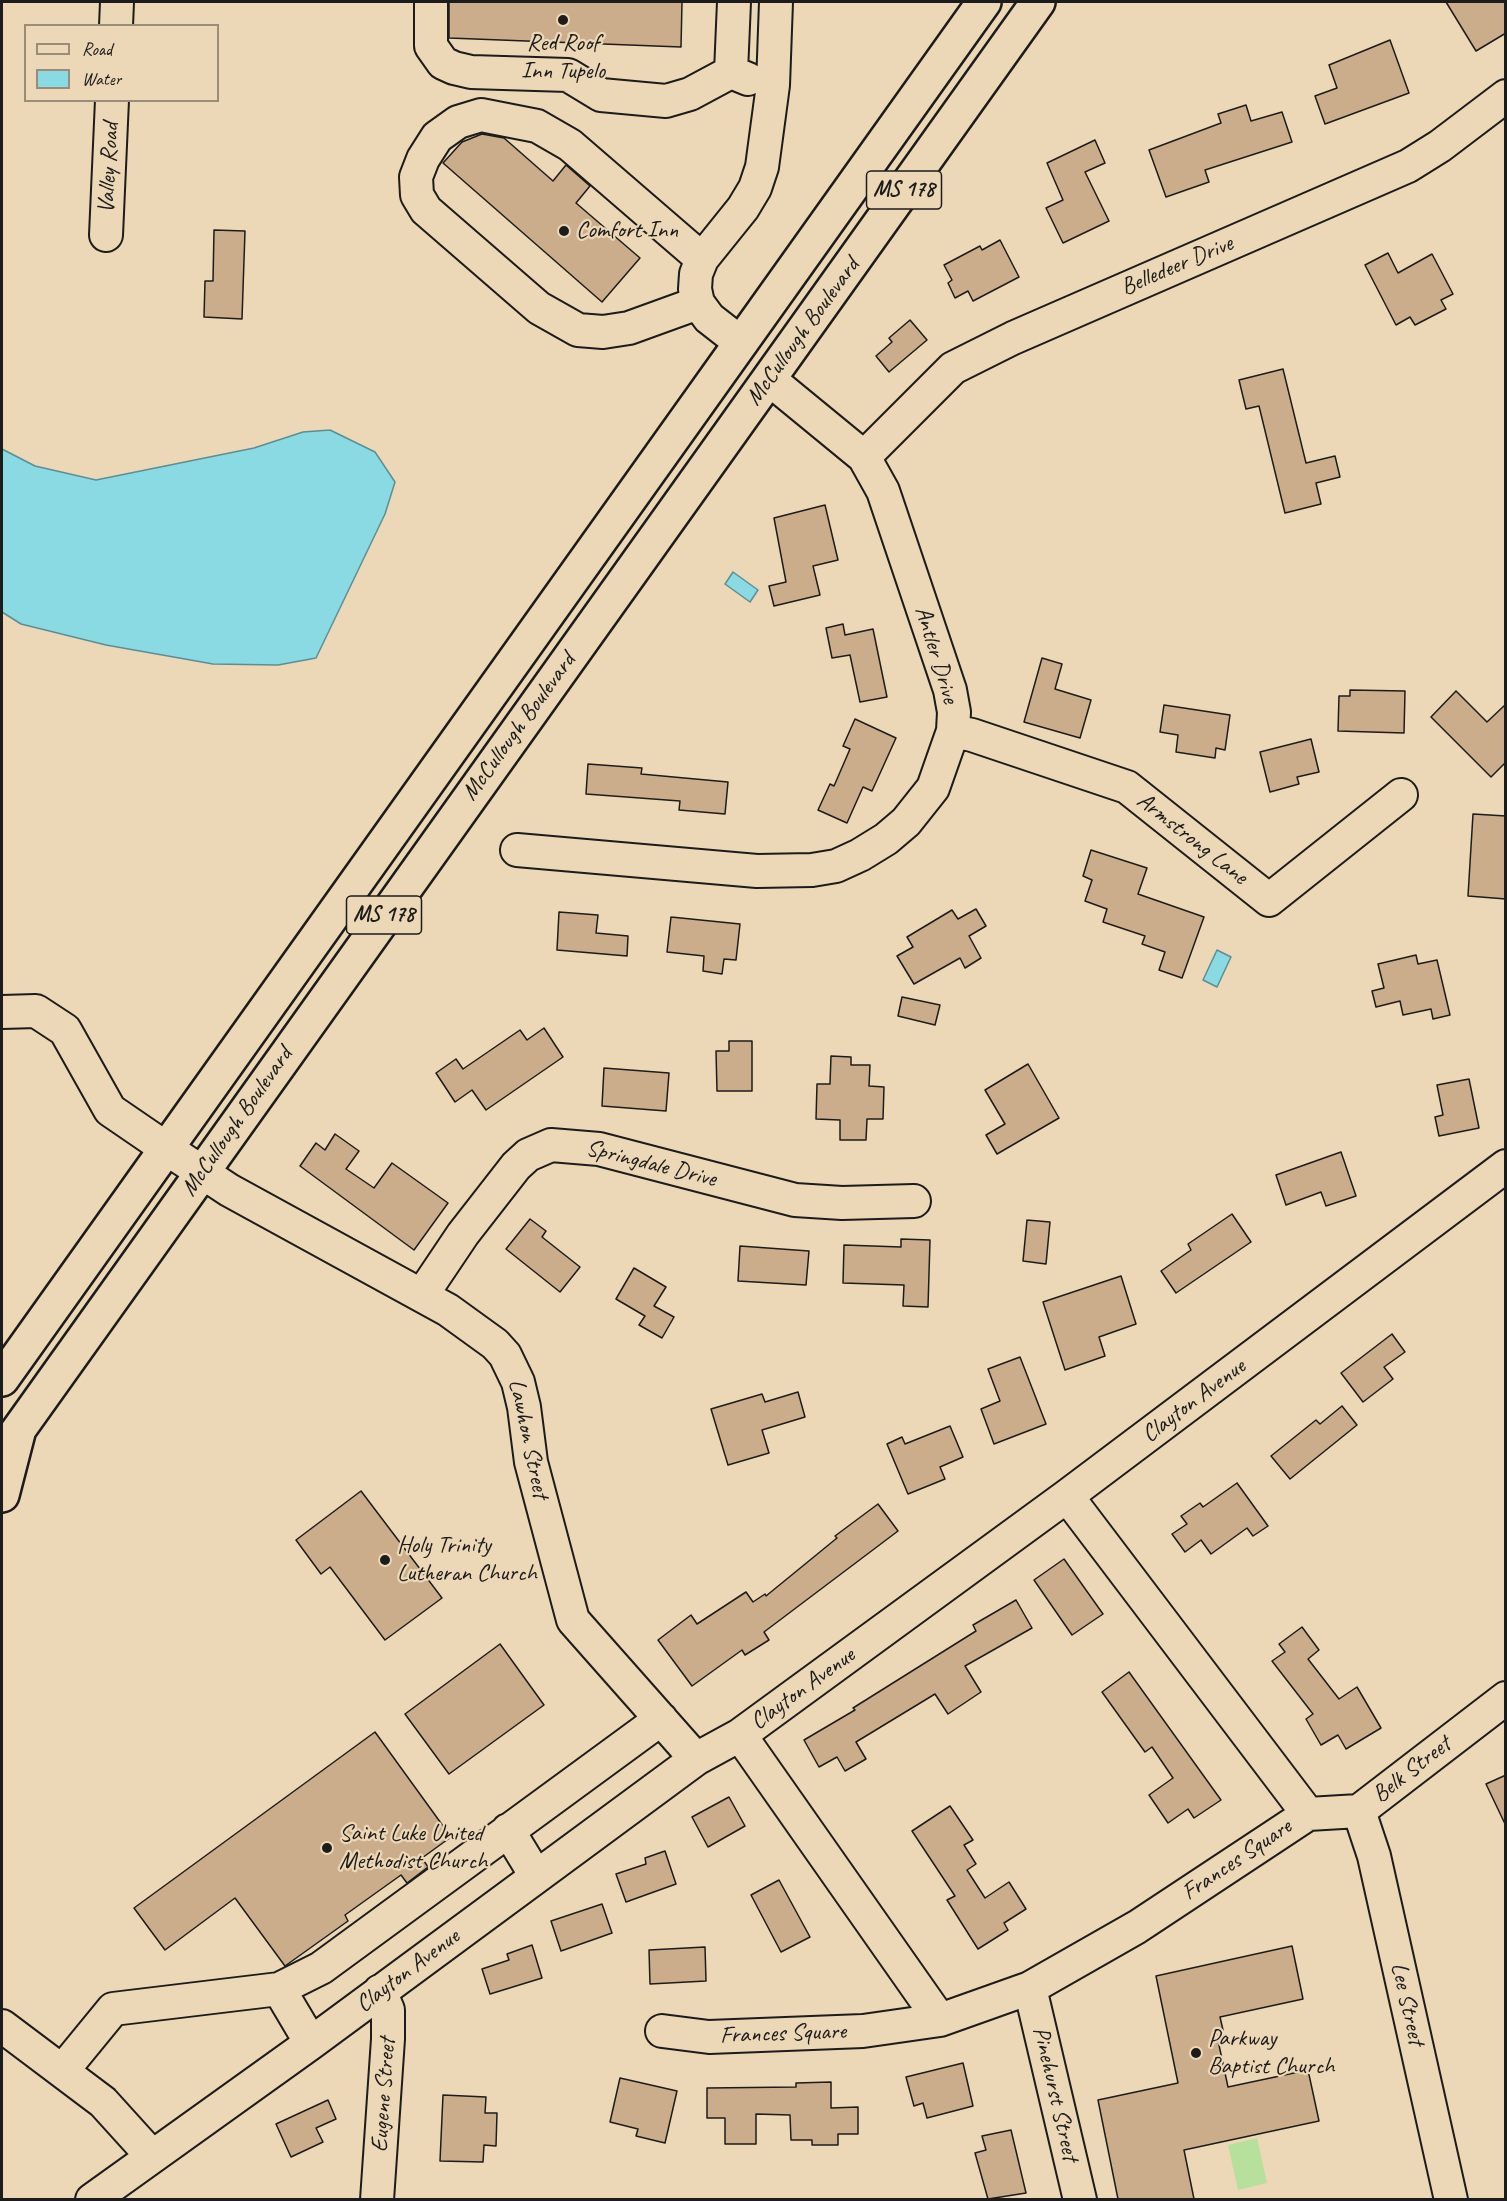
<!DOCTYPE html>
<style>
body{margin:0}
#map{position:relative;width:1507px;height:2201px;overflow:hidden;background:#ecd7b6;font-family:Caveat,sans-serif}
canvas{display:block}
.frame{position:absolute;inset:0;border:3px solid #1c1c1c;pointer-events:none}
.legend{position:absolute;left:24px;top:24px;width:195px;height:78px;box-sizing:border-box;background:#ecd7b6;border:2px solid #998c78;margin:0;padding:8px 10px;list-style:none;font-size:18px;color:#1c1c1c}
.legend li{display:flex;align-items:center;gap:12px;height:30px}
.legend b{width:30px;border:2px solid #998c78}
</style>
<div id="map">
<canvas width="1507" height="2201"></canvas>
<div class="frame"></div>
<ul class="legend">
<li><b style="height:8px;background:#ecd7b6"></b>Road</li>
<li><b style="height:16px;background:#89dae3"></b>Water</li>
</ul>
</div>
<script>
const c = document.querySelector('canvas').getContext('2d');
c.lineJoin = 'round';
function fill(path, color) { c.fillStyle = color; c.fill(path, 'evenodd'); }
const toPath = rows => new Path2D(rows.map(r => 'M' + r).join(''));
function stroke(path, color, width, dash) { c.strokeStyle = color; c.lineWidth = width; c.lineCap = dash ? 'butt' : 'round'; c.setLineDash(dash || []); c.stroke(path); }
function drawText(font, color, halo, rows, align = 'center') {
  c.font = font + ' Caveat,sans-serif'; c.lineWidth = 4.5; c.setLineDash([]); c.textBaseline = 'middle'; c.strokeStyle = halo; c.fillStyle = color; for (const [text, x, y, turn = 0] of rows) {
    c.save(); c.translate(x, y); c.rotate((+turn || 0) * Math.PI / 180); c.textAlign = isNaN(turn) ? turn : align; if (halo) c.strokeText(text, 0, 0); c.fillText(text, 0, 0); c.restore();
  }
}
fill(toPath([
 [1257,2138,1267,2183,1238,2190,1228,2145]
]), '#b7e09c');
const water = toPath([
 [330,430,375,452,395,482,385,514,316,658,278,665,213,664,106,645,21,624,2,612,2,449,35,466,96,480,254,448,303,432,330,430],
 [733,572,758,590,750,602,725,584,733,572],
 [1217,950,1231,957,1217,987,1203,980,1217,950]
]);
fill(water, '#89dae3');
stroke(water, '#5d8e93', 1.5);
const building = toPath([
 [449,2,682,2,681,47,449,38,449,2],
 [1446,2,1506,2,1506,33,1476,51,1446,2],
 [1390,40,1409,93,1325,124,1315,96,1337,88,1329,65,1390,40],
 [1246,105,1251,121,1282,112,1292,142,1205,170,1209,182,1166,197,1149,150,1221,123,1218,114,1246,105],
 [482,134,504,138,553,181,566,165,590,186,576,203,640,258,602,302,443,163,462,142,482,134],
 [1095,140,1105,163,1085,172,1109,221,1063,243,1046,208,1063,200,1047,163,1095,140],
 [214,230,245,231,242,319,204,317,205,281,213,281,214,230],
 [1000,240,1019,277,973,301,968,291,955,298,948,283,952,280,944,265,980,246,982,250,1000,240],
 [1388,253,1398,273,1432,254,1453,294,1441,300,1446,309,1415,325,1410,317,1396,325,1365,265,1388,253],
 [910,320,927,340,889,372,876,356,892,342,889,338,910,320],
 [1283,369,1306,463,1335,456,1340,477,1316,483,1321,504,1285,513,1259,406,1246,409,1239,380,1283,369],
 [825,505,838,560,813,566,820,595,774,606,769,586,786,582,774,518,825,505],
 [843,624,845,635,873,629,887,697,860,702,850,655,832,658,826,628,843,624],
 [1042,658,1062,664,1055,689,1091,700,1080,738,1024,722,1042,658],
 [1350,690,1405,691,1404,733,1338,731,1339,696,1350,696,1350,690],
 [1456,691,1487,722,1506,704,1506,762,1491,777,1431,717,1456,691],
 [1164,705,1230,715,1225,750,1216,748,1215,758,1176,752,1178,735,1160,732,1164,705],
 [855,719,896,738,872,791,863,787,847,823,818,810,830,784,834,786,850,749,843,746,855,719],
 [1311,739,1319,772,1297,777,1299,784,1270,792,1260,752,1311,739],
 [588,764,642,768,641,774,728,782,725,814,679,810,680,801,586,794,588,764],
 [1473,814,1506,816,1506,899,1468,896,1473,814],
 [1091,850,1147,868,1138,894,1204,917,1182,978,1159,970,1165,952,1142,944,1145,936,1103,922,1107,909,1085,901,1092,880,1083,876,1091,850],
 [976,909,986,926,969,936,981,958,965,968,960,958,914,984,897,956,913,947,907,937,952,910,958,919,976,909],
 [559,912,598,915,596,933,628,936,627,956,557,950,559,912],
 [671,917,740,924,736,960,724,959,722,974,703,971,704,956,667,952,671,917],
 [1416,955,1418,964,1437,960,1450,1015,1433,1019,1431,1009,1403,1015,1400,1001,1376,1007,1372,991,1384,988,1378,964,1416,955],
 [902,997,940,1005,935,1025,898,1016,902,997],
 [544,1028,563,1057,486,1110,472,1090,455,1102,436,1073,456,1059,463,1069,520,1030,527,1040,544,1028],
 [729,1041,752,1041,752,1091,717,1091,716,1051,729,1051,729,1041],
 [831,1056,851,1057,851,1065,870,1065,869,1086,884,1087,883,1119,867,1119,866,1140,840,1140,840,1120,816,1119,817,1084,830,1084,831,1056],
 [1028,1064,1059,1118,997,1154,986,1135,1005,1124,985,1090,1028,1064],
 [604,1068,669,1073,666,1111,602,1106,604,1068],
 [1469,1079,1479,1128,1439,1136,1435,1117,1443,1115,1437,1085,1469,1079],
 [335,1134,359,1151,346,1169,374,1188,392,1163,448,1203,414,1250,300,1166,316,1143,325,1150,335,1134],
 [1341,1152,1356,1196,1326,1206,1321,1192,1286,1205,1276,1175,1341,1152],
 [1232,1214,1251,1242,1176,1293,1161,1271,1191,1250,1188,1244,1232,1214],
 [530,1219,546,1231,542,1237,580,1267,560,1292,506,1249,530,1219],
 [1027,1220,1050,1222,1046,1264,1023,1261,1027,1220],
 [901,1239,930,1240,928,1307,903,1306,904,1285,843,1283,844,1245,901,1247,901,1239],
 [740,1246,809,1251,806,1285,738,1281,740,1246],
 [634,1268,666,1287,654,1306,674,1317,662,1338,639,1325,645,1316,616,1299,634,1268],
 [1121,1276,1136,1324,1099,1337,1105,1356,1065,1370,1043,1302,1121,1276],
 [1392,1334,1405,1352,1384,1367,1393,1379,1363,1402,1341,1373,1392,1334],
 [1020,1357,1046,1424,994,1444,981,1409,1000,1401,988,1369,1020,1357],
 [798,1392,805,1417,762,1430,769,1453,728,1465,711,1409,762,1394,765,1402,798,1392],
 [1342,1406,1357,1425,1290,1479,1271,1456,1316,1420,1320,1424,1342,1406],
 [950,1426,963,1457,940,1467,945,1479,908,1494,887,1444,902,1437,905,1444,950,1426],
 [1237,1483,1268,1526,1253,1536,1247,1528,1211,1554,1201,1540,1185,1552,1172,1534,1187,1524,1181,1516,1200,1503,1203,1507,1237,1483],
 [361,1491,442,1598,385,1640,330,1567,321,1574,296,1540,361,1491],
 [878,1504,898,1531,764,1632,769,1640,745,1655,742,1650,692,1686,658,1640,691,1615,697,1624,746,1592,753,1602,765,1594,766,1596,837,1538,835,1536,878,1504],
 [1064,1559,1103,1614,1072,1635,1034,1580,1064,1559],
 [1016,1600,1032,1628,965,1666,981,1692,948,1714,935,1694,856,1742,866,1759,845,1771,837,1757,819,1767,804,1740,855,1710,853,1708,976,1631,973,1625,1016,1600],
 [1302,1627,1319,1650,1308,1659,1339,1699,1357,1687,1381,1728,1346,1749,1338,1735,1321,1745,1306,1719,1313,1714,1272,1661,1285,1652,1279,1644,1302,1627],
 [500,1644,544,1705,449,1774,405,1714,500,1644],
 [1129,1672,1221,1800,1194,1818,1188,1809,1168,1823,1149,1795,1173,1778,1152,1747,1145,1752,1102,1692,1129,1672],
 [375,1732,451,1837,422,1858,428,1867,407,1883,401,1875,345,1915,348,1921,285,1966,235,1898,165,1950,134,1908,375,1732],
 [1506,1775,1506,1826,1486,1784,1506,1775],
 [729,1797,745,1826,708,1847,692,1817,729,1797],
 [950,1806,973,1840,964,1845,976,1864,967,1870,985,1898,1009,1882,1026,1909,1004,1923,1008,1930,978,1949,947,1900,955,1896,912,1831,950,1806],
 [665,1851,676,1884,626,1902,616,1874,646,1864,645,1858,665,1851],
 [779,1880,810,1937,781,1952,751,1895,779,1880],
 [602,1904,612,1933,561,1951,551,1921,602,1904],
 [532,1945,542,1978,490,1994,482,1969,509,1960,507,1954,532,1945],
 [1292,1946,1303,1999,1220,2017,1223,2030,1216,2031,1228,2087,1308,2070,1319,2121,1184,2150,1194,2199,1118,2199,1098,2100,1178,2083,1156,1976,1292,1946],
 [705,1947,706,1981,650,1984,649,1950,705,1947],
 [963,2063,973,2106,927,2118,923,2103,914,2106,906,2077,963,2063],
 [620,2078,677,2091,665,2143,636,2136,638,2129,610,2122,620,2078],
 [831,2082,831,2108,858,2107,858,2134,838,2134,838,2145,812,2145,812,2140,791,2140,790,2115,756,2114,756,2144,725,2144,725,2118,707,2118,707,2088,796,2087,796,2083,831,2082],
 [443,2095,486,2097,485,2113,497,2113,496,2146,484,2145,483,2162,440,2161,443,2095],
 [328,2100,336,2119,316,2128,323,2142,291,2157,276,2124,328,2100],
 [1011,2130,1026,2193,988,2199,975,2153,986,2150,982,2136,1011,2130]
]);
fill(building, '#ccad8b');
stroke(building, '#1c1c1c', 1.5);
const minor = toPath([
 [431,2,431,46,443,63,454,68,471,72,568,75,601,95,666,101,690,94,731,72],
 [734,2,731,72,748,79],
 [116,26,117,2],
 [106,235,112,100],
 [698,303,629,328,603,332,578,330,539,308,426,210,417,195,416,177,423,159,437,137,458,122,481,115,537,126,570,145,702,259],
 [741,343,709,318,698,303,695,289,696,274,702,259,743,208,755,188,762,167,773,85,776,2],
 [864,457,953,368,1013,338,1408,166,1440,146,1506,96],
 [953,731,972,735,1127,787,1269,900,1401,795],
 [517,850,757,871,812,870,836,866,860,855,886,839,906,822,933,788,953,731,954,712,950,690,883,491,864,457,769,379],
 [2,1012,36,1011,65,1030,110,1110,167,1149,229,1190,448,1310,495,1344,505,1355,518,1382,524,1407,531,1462,573,1620,696,1759],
 [422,1295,463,1234,516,1166,528,1155,551,1145,599,1149,795,1200,842,1203,914,1201],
 [1067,1496,1308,1814],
 [740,1735,940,2020],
 [1359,1811,1374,1856,1451,2200],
 [508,1830,536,1876],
 [1030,1988,1080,2200],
 [279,1989,321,1968,661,1719],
 [2,2026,103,2102,151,2155],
 [662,2031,709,2037,863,2031,940,2020,1030,1988,1137,1927,1308,1814,1359,1811,1506,1698],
 [63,2070,113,2009,279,1989,311,2043],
 [92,2200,311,2043,696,1759,740,1735,1067,1496,1506,1166],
 [377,2200,388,2039,388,2010,380,1991]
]);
const highway = toPath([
 [2,1379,984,2],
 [2,1453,1038,2],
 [2,1495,18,1433]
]);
stroke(minor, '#1c1c1c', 36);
stroke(highway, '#1c1c1c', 38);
stroke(minor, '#ecd7b6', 32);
stroke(highway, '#ecd7b6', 33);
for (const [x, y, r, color] of [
 [563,20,6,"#1c1c1c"],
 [564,231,6,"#1c1c1c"],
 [385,1560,6,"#1c1c1c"],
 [327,1848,6,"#1c1c1c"],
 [1196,2053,6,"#1c1c1c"]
]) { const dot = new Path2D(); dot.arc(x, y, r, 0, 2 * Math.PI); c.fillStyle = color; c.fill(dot); stroke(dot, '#ecd7b6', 2); }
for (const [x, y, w] of [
 [904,190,75],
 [384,915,75]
]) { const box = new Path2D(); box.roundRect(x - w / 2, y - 19, w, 38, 4.5); c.fillStyle = '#ecd7b6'; c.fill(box); stroke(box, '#1c1c1c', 1.5); }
drawText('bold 22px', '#1c1c1c', null, [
 ["MS 178",904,190],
 ["MS 178",384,915]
]);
drawText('24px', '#1c1c1c', '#ecd7b6', [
 ["Red Roof",563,44,"center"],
 ["Inn Tupelo",563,72,"center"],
 ["Comfort Inn",576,231],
 ["Holy Trinity",397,1546],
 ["Lutheran Church",397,1574],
 ["Saint Luke United",339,1834],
 ["Methodist Church",339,1862],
 ["Parkway",1208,2039],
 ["Baptist Church",1208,2067]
], 'left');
drawText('24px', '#1c1c1c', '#ecd7b6', [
 ["Valley Road",109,168,-87],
 ["Belledeer Drive",1177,266,-23],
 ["McCullough Boulevard",803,332,-54],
 ["Antler Drive",936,655,73],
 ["McCullough Boulevard",519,727,-54],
 ["Armstrong Lane",1192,839,38],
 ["McCullough Boulevard",237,1122,-55],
 ["Springdale Drive",651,1164,14],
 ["Clayton Avenue",1194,1401,-37],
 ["Lawhon Street",528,1439,78],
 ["Clayton Avenue",803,1689,-36],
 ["Belk Street",1412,1770,-38],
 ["Frances Square",1237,1860,-34],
 ["Clayton Avenue",408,1971,-37],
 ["Lee Street",1407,2004,77],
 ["Frances Square",783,2034,-2],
 ["Pinehurst Street",1055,2094,77],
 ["Eugene Street",384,2095,-86]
]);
</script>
